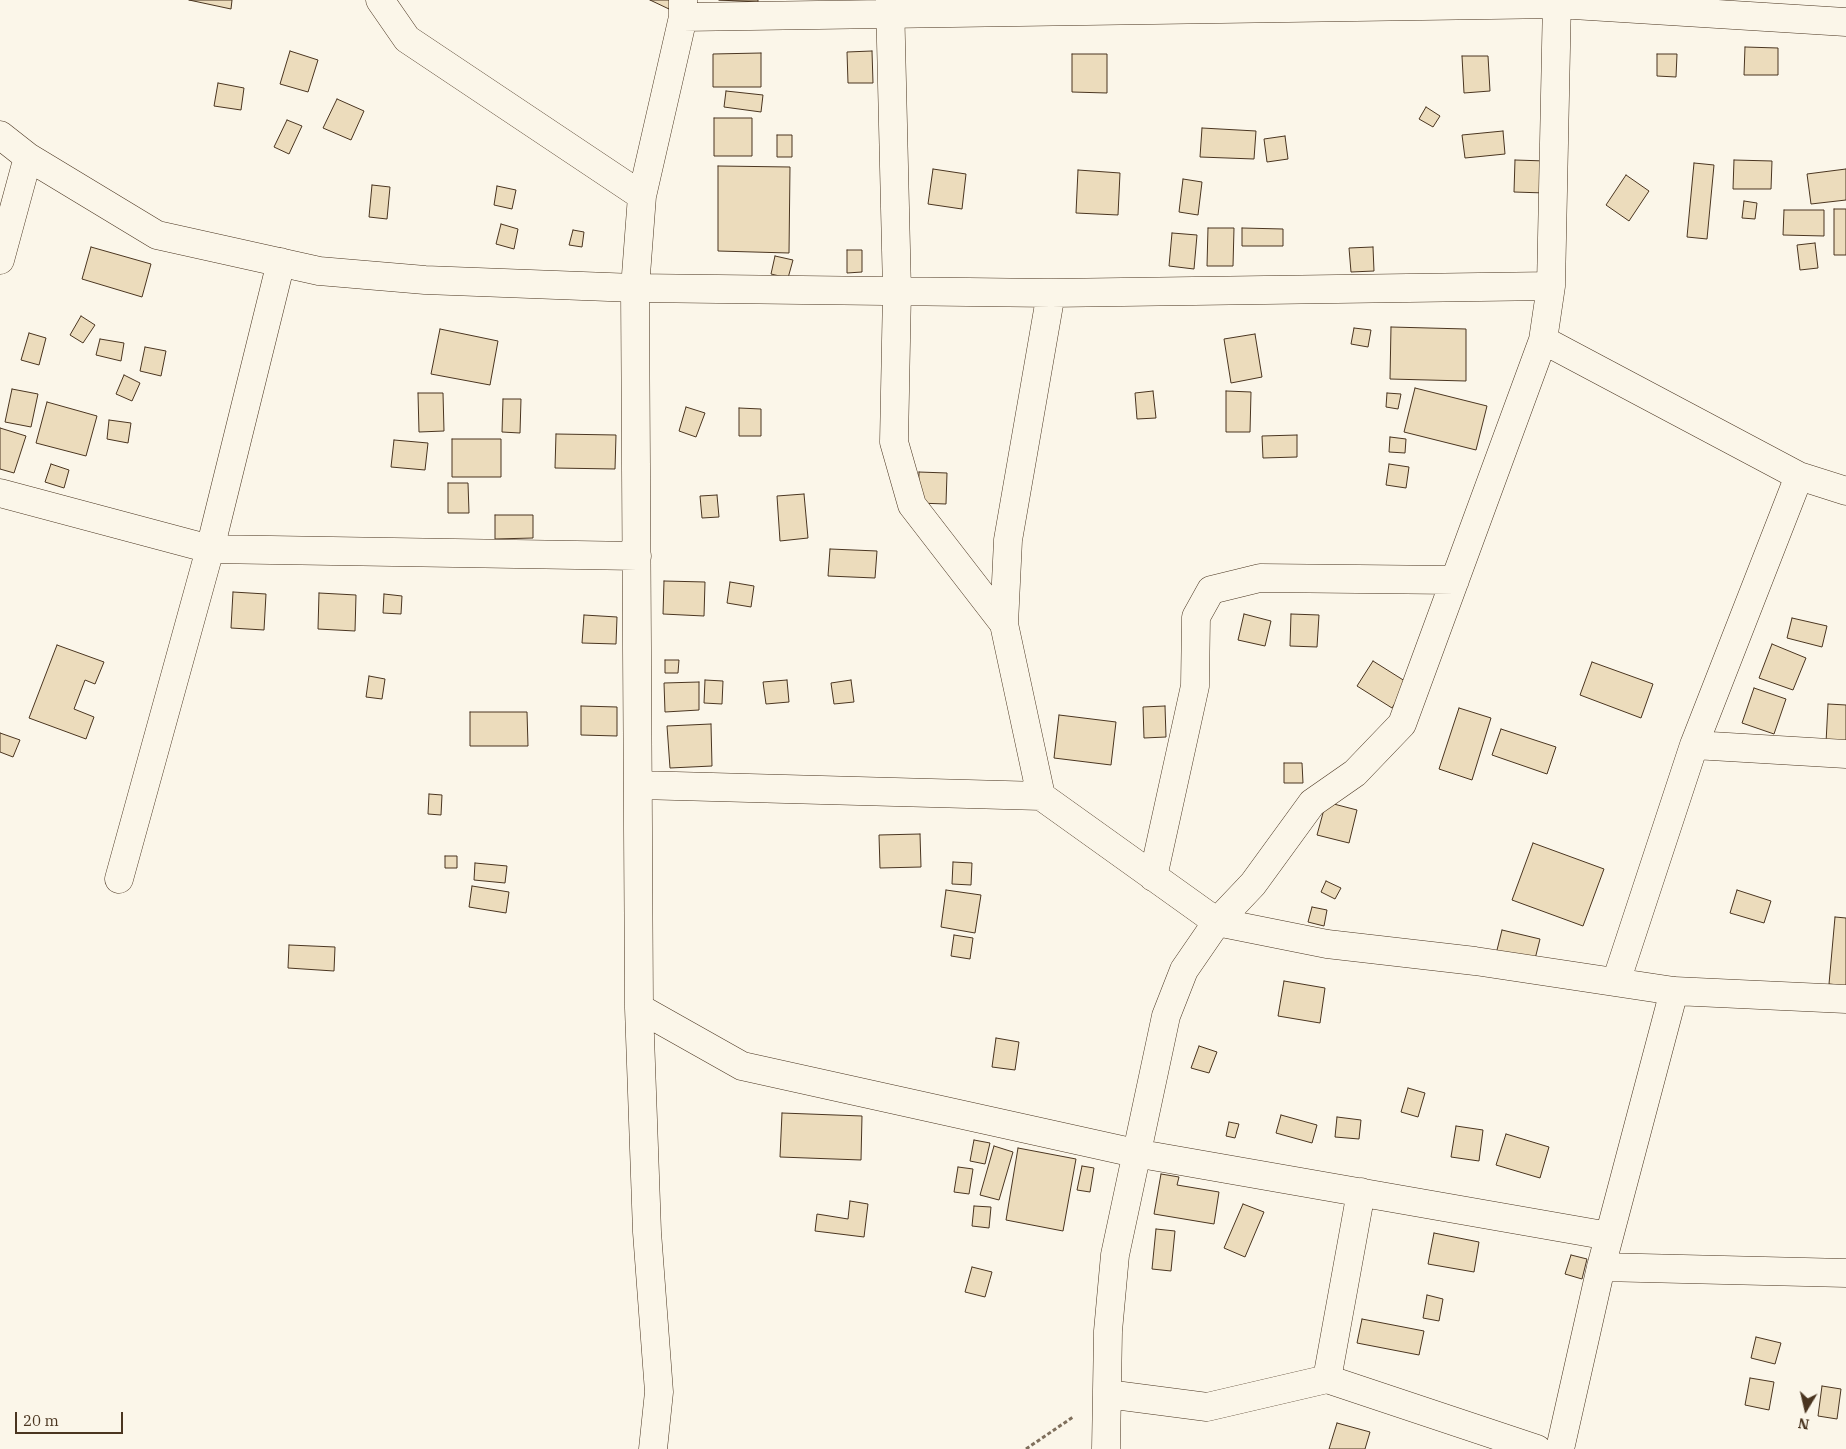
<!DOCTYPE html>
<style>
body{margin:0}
#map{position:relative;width:1846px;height:1449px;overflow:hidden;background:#fbf6e9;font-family:"IBM Plex Serif",serif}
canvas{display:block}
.north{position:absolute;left:1781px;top:1384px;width:50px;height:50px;-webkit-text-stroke:4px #fbf6e9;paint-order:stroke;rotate:189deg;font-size:14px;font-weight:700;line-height:20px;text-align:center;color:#4a3520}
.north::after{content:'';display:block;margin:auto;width:18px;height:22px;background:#4a3520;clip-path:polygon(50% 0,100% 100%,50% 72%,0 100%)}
.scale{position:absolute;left:15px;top:1412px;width:108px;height:22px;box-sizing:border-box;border:2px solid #4a3520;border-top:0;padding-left:6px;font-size:15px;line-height:18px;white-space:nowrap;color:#4a3520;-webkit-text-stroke:4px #fbf6e9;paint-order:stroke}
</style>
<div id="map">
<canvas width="1846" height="1449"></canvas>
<div class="north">N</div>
<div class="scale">20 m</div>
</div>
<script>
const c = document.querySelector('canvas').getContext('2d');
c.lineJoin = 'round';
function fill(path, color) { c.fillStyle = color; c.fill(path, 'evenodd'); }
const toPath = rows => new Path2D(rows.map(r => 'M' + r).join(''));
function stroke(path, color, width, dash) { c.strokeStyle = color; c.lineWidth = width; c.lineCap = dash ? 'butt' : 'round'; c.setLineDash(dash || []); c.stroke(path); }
const building = toPath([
 [189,0,232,0,231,9,189,0],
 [650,0,673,0,669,9,650,0],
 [719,0,758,0,758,2,719,0],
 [1745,47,1778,48,1778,75,1744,75,1745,47],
 [290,51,318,60,308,92,280,84,290,51],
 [872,51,873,83,848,83,847,52,872,51],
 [761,53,761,87,713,87,713,54,761,53],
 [1072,54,1107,54,1107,93,1072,92,1072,54],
 [1657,54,1677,54,1676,77,1657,76,1657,54],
 [1462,56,1488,56,1490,91,1464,93,1462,56],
 [218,83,244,88,241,110,214,106,218,83],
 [726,91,763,95,761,112,724,107,726,91],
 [337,99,364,111,351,140,323,128,337,99],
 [1426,107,1440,116,1433,127,1419,119,1426,107],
 [714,118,752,118,752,156,714,156,714,118],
 [287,120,302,126,289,154,274,147,287,120],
 [1202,128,1256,131,1254,159,1200,157,1202,128],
 [1503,131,1505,154,1465,158,1462,135,1503,131],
 [777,135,792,135,792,157,777,157,777,135],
 [1285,136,1288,159,1267,162,1264,139,1285,136],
 [1515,160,1546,161,1545,193,1514,192,1515,160],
 [1734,160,1772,161,1771,189,1733,189,1734,160],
 [1694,163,1714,165,1707,239,1687,237,1694,163],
 [718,166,790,167,789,253,718,251,718,166],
 [933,169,966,174,962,209,928,204,933,169],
 [1846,169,1846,200,1811,204,1807,174,1846,169],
 [1078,170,1120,173,1118,215,1076,213,1078,170],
 [1626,175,1649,191,1629,221,1606,205,1626,175],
 [1183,179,1202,182,1198,215,1179,212,1183,179],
 [372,185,390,187,387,219,369,217,372,185],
 [497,186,516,190,512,209,494,205,497,186],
 [1744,201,1757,203,1755,219,1742,218,1744,201],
 [1834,209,1846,209,1846,255,1834,255,1834,209],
 [1784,210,1824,210,1824,236,1783,235,1784,210],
 [501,224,518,229,514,249,496,244,501,224],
 [1208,228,1234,228,1233,266,1207,266,1208,228],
 [1242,228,1283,229,1283,246,1242,246,1242,228],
 [573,230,584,232,582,247,569,245,573,230],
 [1172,233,1197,235,1194,269,1169,266,1172,233],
 [1815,243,1818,268,1800,270,1797,245,1815,243],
 [91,247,151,264,142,297,82,279,91,247],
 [1373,247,1374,271,1351,272,1349,248,1373,247],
 [847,250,862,250,862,272,847,273,847,250],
 [775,256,793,260,788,278,771,274,775,256],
 [81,316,95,325,83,343,70,335,81,316],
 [1391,327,1466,329,1466,381,1390,379,1391,327],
 [1354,328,1371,330,1368,347,1351,344,1354,328],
 [440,329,498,341,490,385,431,374,440,329],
 [29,333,46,338,39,365,21,360,29,333],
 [1255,334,1262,377,1231,383,1224,339,1255,334],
 [100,339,124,343,121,361,96,355,100,339],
 [145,347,166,351,161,376,140,371,145,347],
 [124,375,140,383,132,401,116,394,124,375],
 [1415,388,1487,406,1476,450,1404,432,1415,388],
 [12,389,38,394,31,427,5,422,12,389],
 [1153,391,1156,418,1137,419,1135,393,1153,391],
 [1226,391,1251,392,1250,432,1226,432,1226,391],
 [418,393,443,393,444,431,419,432,418,393],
 [1387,393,1401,394,1398,409,1386,407,1387,393],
 [503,399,521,399,520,433,502,432,503,399],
 [47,402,97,416,86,456,36,443,47,402],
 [686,407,705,413,696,437,679,431,686,407],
 [739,408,761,409,761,436,739,436,739,408],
 [109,420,131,423,128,443,107,439,109,420],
 [0,428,26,436,14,473,0,469,0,428],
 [556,434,616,435,615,469,555,468,556,434],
 [1297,435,1297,457,1263,458,1262,436,1297,435],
 [1390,437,1406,439,1405,453,1389,452,1390,437],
 [452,439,501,439,501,477,452,477,452,439],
 [394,440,428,443,425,470,391,467,394,440],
 [51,464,69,470,64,488,45,482,51,464],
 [1389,464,1409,467,1406,488,1386,485,1389,464],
 [919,472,947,473,946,504,918,503,919,472],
 [448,483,468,483,469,513,448,513,448,483],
 [804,494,808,538,780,541,777,496,804,494],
 [717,495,719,517,702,518,700,496,717,495],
 [495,515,533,515,533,538,495,539,495,515],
 [830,549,877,551,875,578,828,576,830,549],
 [664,581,705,582,704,616,663,614,664,581],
 [730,582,754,586,751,607,727,603,730,582],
 [233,592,266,594,264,630,231,628,233,592],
 [319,593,356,595,355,631,318,629,319,593],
 [384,594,402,596,401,614,383,613,384,594],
 [1244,614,1271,621,1265,646,1238,640,1244,614],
 [1291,614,1319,615,1317,647,1290,646,1291,614],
 [584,615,617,617,616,644,582,643,584,615],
 [1792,618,1827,626,1822,647,1787,638,1792,618],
 [1772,644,1806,658,1793,690,1759,678,1772,644],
 [57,645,104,662,95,684,85,680,74,709,94,717,86,739,29,718,57,645],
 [665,660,679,660,678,673,665,673,665,660],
 [1373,661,1408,683,1392,708,1357,686,1373,661],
 [1592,662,1653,684,1641,718,1580,695,1592,662],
 [369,676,385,679,382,699,366,697,369,676],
 [705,680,723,681,722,704,704,703,705,680],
 [787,680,789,702,766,704,763,682,787,680],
 [851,680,854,702,834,704,831,683,851,680],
 [699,682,699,710,665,712,664,683,699,682],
 [1754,688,1786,699,1774,734,1742,723,1754,688],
 [1828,704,1846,705,1846,745,1826,743,1828,704],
 [581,706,617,707,617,736,581,735,581,706],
 [1165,706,1166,737,1144,738,1143,707,1165,706],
 [1459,708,1491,718,1472,780,1439,769,1459,708],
 [470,712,527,712,528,746,470,746,470,712],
 [1059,715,1116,722,1111,765,1054,758,1059,715],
 [711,724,712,766,670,768,667,726,711,724],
 [1501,729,1556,747,1547,774,1492,755,1501,729],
 [0,733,20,740,13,757,0,752,0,733],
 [1284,763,1302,763,1303,783,1284,783,1284,763],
 [429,794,442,795,441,815,428,814,429,794],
 [1326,802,1357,810,1349,843,1317,835,1326,802],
 [920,834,921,867,880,868,879,835,920,834],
 [1533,843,1604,869,1583,926,1512,900,1533,843],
 [445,856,457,856,457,868,445,868,445,856],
 [953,862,972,863,971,885,952,884,953,862],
 [475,863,507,866,505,883,474,880,475,863],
 [1326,881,1341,888,1335,899,1321,892,1326,881],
 [472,886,509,892,506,913,469,907,472,886],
 [946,890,981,895,975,933,941,927,946,890],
 [1737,890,1771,901,1764,923,1730,913,1737,890],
 [1312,907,1327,910,1324,926,1308,922,1312,907],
 [1835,917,1846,918,1846,986,1829,984,1835,917],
 [1502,930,1540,939,1534,963,1496,954,1502,930],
 [954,935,973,938,970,959,951,956,954,935],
 [289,945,335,947,334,971,288,968,289,945],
 [1284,981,1325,988,1320,1023,1278,1016,1284,981],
 [996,1038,1019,1042,1015,1070,992,1067,996,1038],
 [1199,1046,1217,1052,1209,1073,1191,1068,1199,1046],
 [1408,1088,1425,1093,1418,1117,1401,1112,1408,1088],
 [782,1113,862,1116,861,1160,780,1157,782,1113],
 [1281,1115,1317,1125,1312,1143,1276,1133,1281,1115],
 [1337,1117,1361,1120,1359,1139,1335,1137,1337,1117],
 [1229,1122,1239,1124,1235,1138,1226,1136,1229,1122],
 [1456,1126,1483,1130,1479,1161,1451,1157,1456,1126],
 [1506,1134,1549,1147,1540,1178,1496,1165,1506,1134],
 [974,1140,990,1143,985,1164,970,1161,974,1140],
 [994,1146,1013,1152,999,1200,980,1195,994,1146],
 [1018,1148,1076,1159,1063,1231,1006,1220,1018,1148],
 [1082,1166,1094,1168,1090,1192,1077,1190,1082,1166],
 [958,1167,973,1169,969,1194,954,1192,958,1167],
 [1161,1174,1179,1177,1177,1185,1219,1192,1214,1224,1154,1214,1161,1174],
 [850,1201,868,1204,864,1237,815,1231,817,1214,848,1219,850,1201],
 [1243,1204,1264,1212,1245,1257,1224,1248,1243,1204],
 [974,1206,991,1207,989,1228,972,1226,974,1206],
 [1156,1229,1175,1231,1171,1271,1152,1269,1156,1229],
 [1434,1233,1479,1242,1474,1272,1428,1264,1434,1233],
 [1571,1255,1587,1259,1582,1279,1565,1274,1571,1255],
 [972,1267,992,1272,985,1297,965,1292,972,1267],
 [1427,1295,1443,1299,1439,1321,1423,1318,1427,1295],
 [1362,1319,1424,1331,1419,1355,1357,1343,1362,1319],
 [1756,1337,1781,1343,1775,1364,1751,1358,1756,1337],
 [1750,1378,1774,1382,1769,1410,1745,1405,1750,1378],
 [1822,1386,1841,1389,1837,1419,1818,1416,1822,1386],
 [1337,1423,1370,1432,1365,1449,1329,1449,1337,1423]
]);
fill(building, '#ecdcbc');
stroke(building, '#4a3520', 1);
const minor = toPath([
 [380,0,407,39,642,196],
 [890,0,897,291,894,442,912,505,1004,624],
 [683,17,1557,4,1846,22],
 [0,135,28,157,157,235,319,271,425,280,635,288,1051,293,1551,286],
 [0,260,28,157],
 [1543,340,1799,476,1846,491],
 [0,493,210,549,637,556],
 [1694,745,1846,754],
 [639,785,1041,796,1217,922,1327,944,1475,961,1674,991,1846,999],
 [1041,796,1004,624,1008,540,1051,293],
 [1153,877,1195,686,1196,617,1211,590,1260,578,1455,580],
 [119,879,210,549,281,262],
 [1616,982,1694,745,1799,476],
 [639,1008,742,1066,1135,1153,1609,1236],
 [1601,1267,1846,1273],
 [1327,1379,1361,1192],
 [1107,1394,1207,1407,1327,1379,1537,1449],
 [653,1449,659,1392,647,1232,639,1008,635,288,642,196,683,17,683,0],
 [1106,1449,1108,1331,1115,1255,1166,1016,1184,970,1217,922,1253,884,1312,803,1355,773,1402,724,1543,340,1551,286,1557,0],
 [1560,1449,1601,1267,1674,991]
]);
stroke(minor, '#4a3520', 29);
stroke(toPath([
 [1026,1449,1073,1417]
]), '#7f6f5c', 3, [4, 2.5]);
stroke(minor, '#fbf6e9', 28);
</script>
